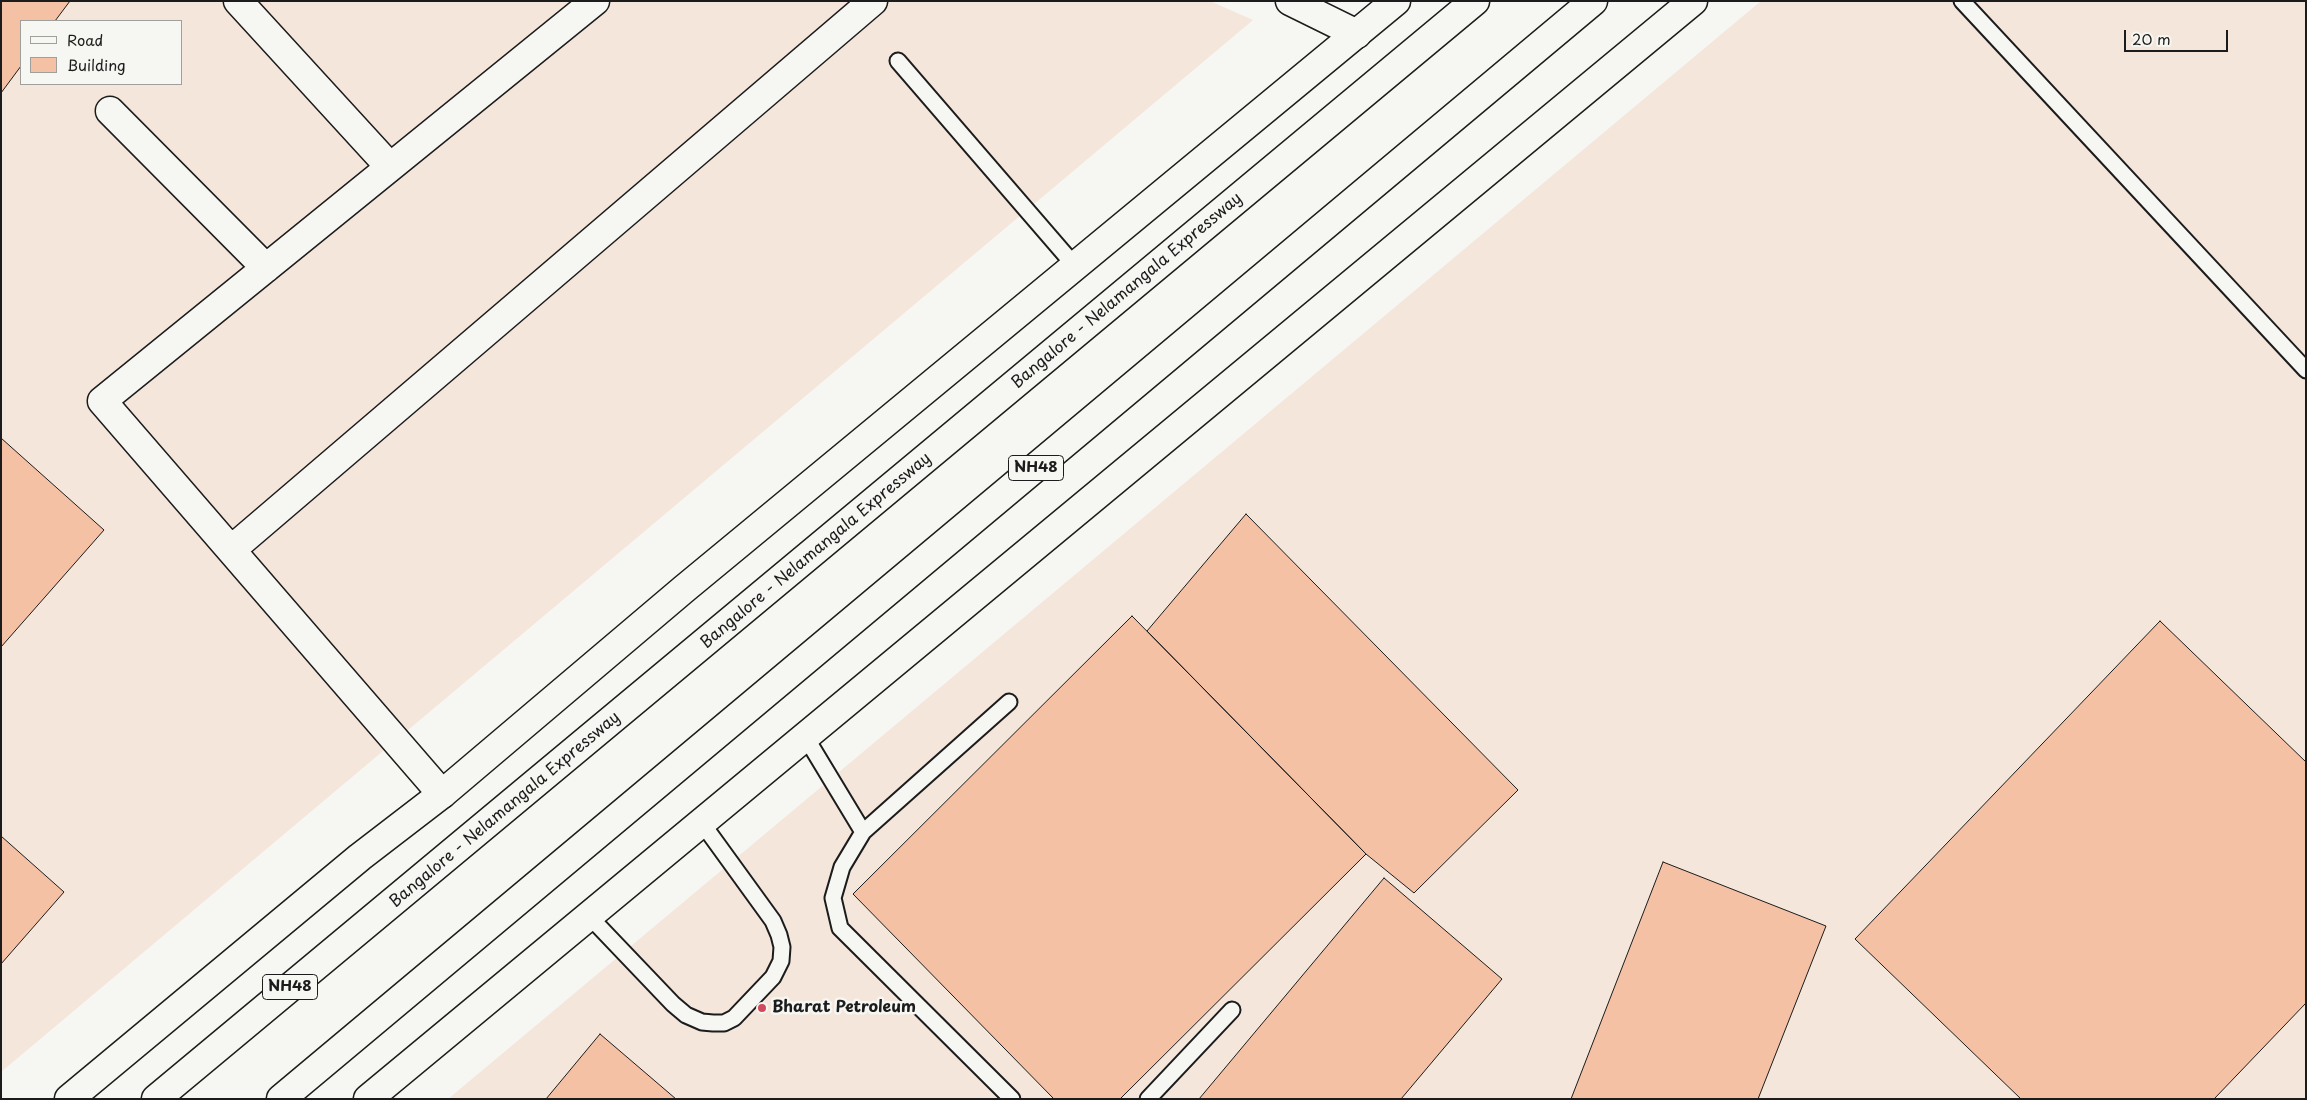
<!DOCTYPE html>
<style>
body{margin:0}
#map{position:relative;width:2307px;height:1100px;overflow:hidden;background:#f6f6f2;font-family:"Playpen Sans",sans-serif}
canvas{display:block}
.frame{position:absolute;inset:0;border:2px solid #1c1c1c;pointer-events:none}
.legend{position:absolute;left:20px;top:20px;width:162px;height:65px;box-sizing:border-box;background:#f6f6f2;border:1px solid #9f9f9c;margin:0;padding:6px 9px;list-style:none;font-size:15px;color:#1c1c1c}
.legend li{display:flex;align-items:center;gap:10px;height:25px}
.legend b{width:25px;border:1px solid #9f9f9c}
.scale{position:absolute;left:2124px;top:30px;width:104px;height:22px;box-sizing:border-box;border:2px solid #1c1c1c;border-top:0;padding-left:6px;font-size:15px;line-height:18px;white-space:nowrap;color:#1c1c1c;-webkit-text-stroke:4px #f6f6f2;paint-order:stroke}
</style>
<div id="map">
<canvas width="2307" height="1100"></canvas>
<div class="frame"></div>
<ul class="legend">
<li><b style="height:6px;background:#f6f6f2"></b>Road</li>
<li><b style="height:14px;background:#f4c1a5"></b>Building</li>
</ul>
<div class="scale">20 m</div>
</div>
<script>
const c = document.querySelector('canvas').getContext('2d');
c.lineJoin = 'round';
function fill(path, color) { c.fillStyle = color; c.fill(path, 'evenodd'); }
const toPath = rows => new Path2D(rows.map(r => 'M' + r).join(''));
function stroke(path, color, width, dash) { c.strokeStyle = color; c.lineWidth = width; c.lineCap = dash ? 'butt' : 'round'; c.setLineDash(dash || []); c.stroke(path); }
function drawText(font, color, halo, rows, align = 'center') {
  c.font = font + ' "Playpen Sans",sans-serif'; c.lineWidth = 5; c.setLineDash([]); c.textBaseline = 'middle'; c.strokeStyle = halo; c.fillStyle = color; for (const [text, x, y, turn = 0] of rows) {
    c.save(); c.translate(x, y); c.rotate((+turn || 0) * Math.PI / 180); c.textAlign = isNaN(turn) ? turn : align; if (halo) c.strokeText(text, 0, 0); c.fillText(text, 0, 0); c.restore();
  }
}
fill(toPath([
 [1,1,1210,1,1253,20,1,1072],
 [21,21,181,21,181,84,21,84],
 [1761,1,2306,1,2306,1099,448,1099]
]), '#f5e6db');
const building = toPath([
 [1,1,70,1,55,21,21,21,21,66,1,93,1,1],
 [1,438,104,530,1,647,1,438],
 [1246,514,1518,790,1414,893,1366,854,1147,631,1246,514],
 [1132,616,1366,854,1120,1099,1054,1099,853,894,1132,616],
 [2160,621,2306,762,2306,1003,2214,1099,2021,1099,1855,939,2160,621],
 [1,836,64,892,1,964,1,836],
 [1663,862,1826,926,1758,1099,1571,1099,1663,862],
 [1384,878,1502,979,1401,1099,1199,1099,1384,878],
 [600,1034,676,1099,546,1099,600,1034]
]);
fill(building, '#f4c1a5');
stroke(building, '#1c1c1c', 1);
const service = toPath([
 [1962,1,2306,370],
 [898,61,1075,266],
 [1009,702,863,832,842,867,833,898,840,928,1012,1099],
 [805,736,863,832],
 [589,916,673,1004,686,1015,702,1022,713,1023,724,1023,734,1018,773,977,781,961,782,947,779,935,773,921,702,823],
 [1148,1099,1232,1010]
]);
const minor = toPath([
 [238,1,390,167],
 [1290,1,1357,34],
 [110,111,266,268],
 [231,550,873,1],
 [442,794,102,401,595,1]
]);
const tertiary = toPath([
 [69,1099,360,857,442,794,684,589,1396,1],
 [368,1099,1693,1]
]);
const motorway = toPath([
 [156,1099,1475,1],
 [281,1099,1593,1]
]);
stroke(service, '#1c1c1c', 19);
stroke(minor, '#1c1c1c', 31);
stroke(tertiary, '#1c1c1c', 31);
stroke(motorway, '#1c1c1c', 31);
stroke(service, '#f6f6f2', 15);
stroke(minor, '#f6f6f2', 28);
stroke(tertiary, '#f6f6f2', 28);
stroke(motorway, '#f6f6f2', 28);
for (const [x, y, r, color] of [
 [762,1008,5,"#d1495b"]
]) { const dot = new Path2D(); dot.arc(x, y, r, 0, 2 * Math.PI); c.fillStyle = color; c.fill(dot); stroke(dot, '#f6f6f2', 2); }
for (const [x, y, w] of [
 [1036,468,55],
 [290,987,55]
]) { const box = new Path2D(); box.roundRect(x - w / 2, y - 12.5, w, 25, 4); c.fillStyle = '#f6f6f2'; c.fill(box); stroke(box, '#1c1c1c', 1); }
drawText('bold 15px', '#1c1c1c', null, [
 ["NH48",1036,468],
 ["NH48",290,987]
]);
drawText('16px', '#1c1c1c', '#f6f6f2', [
 ["Bangalore - Nelamangala Expressway",1127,291,-40],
 ["Bangalore - Nelamangala Expressway",816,551,-40],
 ["Bangalore - Nelamangala Expressway",505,810,-40]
]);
drawText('bold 16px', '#1c1c1c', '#f6f6f2', [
 ["Bharat Petroleum",772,1008]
], 'left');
</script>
